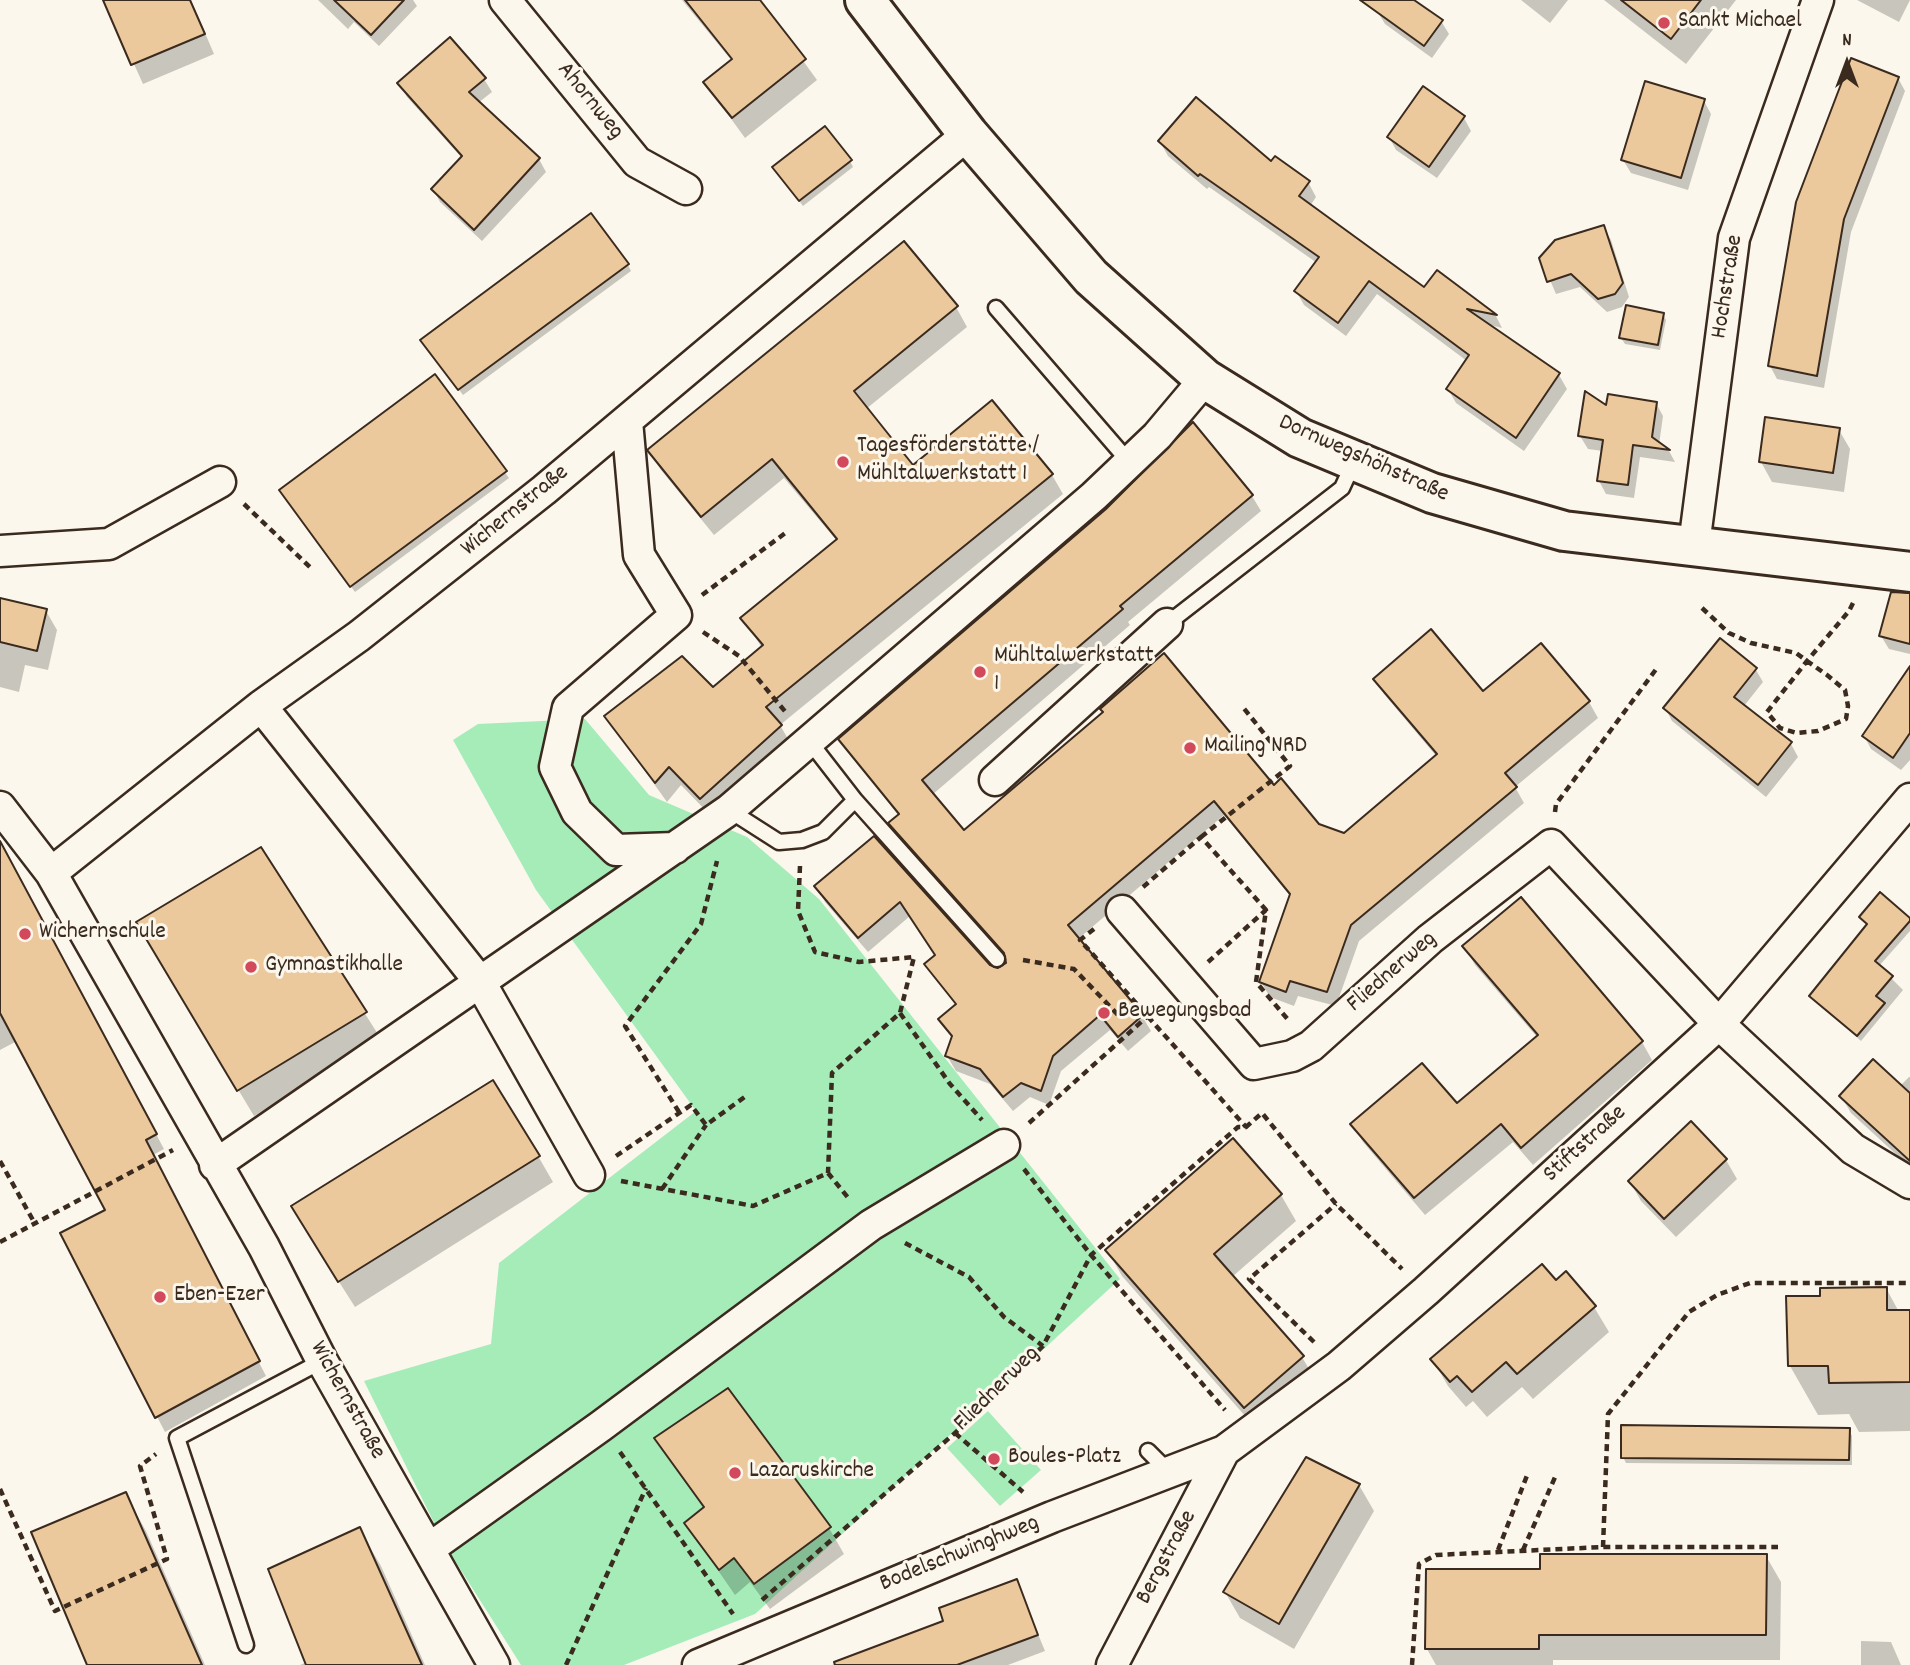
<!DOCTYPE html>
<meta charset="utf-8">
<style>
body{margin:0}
#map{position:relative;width:1910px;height:1665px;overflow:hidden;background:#fbf7ec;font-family:Dekko,sans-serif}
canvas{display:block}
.north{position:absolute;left:1812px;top:28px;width:70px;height:70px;-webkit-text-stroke:5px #fbf7ec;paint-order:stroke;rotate:0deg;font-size:19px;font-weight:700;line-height:28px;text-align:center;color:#3b2a1e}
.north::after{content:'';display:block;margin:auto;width:24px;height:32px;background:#3b2a1e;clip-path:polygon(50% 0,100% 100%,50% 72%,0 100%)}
</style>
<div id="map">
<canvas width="1910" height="1665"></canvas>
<div class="north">N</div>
</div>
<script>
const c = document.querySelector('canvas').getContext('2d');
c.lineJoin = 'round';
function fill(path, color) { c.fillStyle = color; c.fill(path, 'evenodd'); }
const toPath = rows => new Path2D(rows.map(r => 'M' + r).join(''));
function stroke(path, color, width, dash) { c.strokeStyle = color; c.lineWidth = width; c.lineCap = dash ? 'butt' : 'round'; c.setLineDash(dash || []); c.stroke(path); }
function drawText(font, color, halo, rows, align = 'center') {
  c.font = font + ' Dekko,sans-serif'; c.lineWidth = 6; c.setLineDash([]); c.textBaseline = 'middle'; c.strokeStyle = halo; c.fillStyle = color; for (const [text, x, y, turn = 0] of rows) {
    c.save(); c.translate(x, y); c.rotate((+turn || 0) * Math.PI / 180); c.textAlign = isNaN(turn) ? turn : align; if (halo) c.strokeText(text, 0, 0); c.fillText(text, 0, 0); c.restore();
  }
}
fill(toPath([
 [585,719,649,795,747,837,819,899,1120,1279,755,1614,624,1665,521,1665,445,1545,364,1381,491,1344,499,1263,696,1111,536,890,453,740,478,724],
 [988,1411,1041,1470,1000,1506,947,1448]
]), '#a5ecb9');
fill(toPath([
 [105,0,191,0,214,54,143,84],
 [318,0,413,0,417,6,379,46,354,22,348,29],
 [682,0,759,0,817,80,745,138,705,83,732,61],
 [1386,0,1411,0,1441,21,1449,34,1432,58,1385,24,1377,11],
 [1521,0,1568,0,1550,23],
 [1604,0,1736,0,1686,64],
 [1857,0,1910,0,1899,22],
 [1898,78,1905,91,1851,232,1824,388,1777,379,1770,366],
 [484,79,492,92,478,103,539,159,546,172,482,241,440,202,433,189,462,158,407,97,400,84],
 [1423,89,1464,118,1471,131,1437,178,1396,150,1389,137],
 [1704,101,1711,114,1688,190,1631,173,1623,160],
 [1160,142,1272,163,1308,182,1316,197,1310,206,1425,289,1437,272,1496,316,1502,328,1486,324,1559,375,1567,389,1524,451,1456,403,1448,389,1467,361,1377,294,1346,336,1304,305,1296,291,1317,263,1209,187,1207,189,1168,156],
 [850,161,853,167,803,206,778,173],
 [1603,227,1611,240,1629,297,1622,307,1607,312,1580,287,1556,294,1541,259],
 [628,265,631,271,463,395,426,346],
 [956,307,967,327,866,409,913,467,1052,475,1063,494,780,725,792,746,712,817,681,785,667,802,606,717,712,690,762,648,743,618,837,541,784,478,714,535,661,470,649,451],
 [1663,314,1666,320,1660,350,1625,344,1621,338],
 [435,377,509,478,355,592,284,496],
 [1656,403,1663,416,1659,445,1669,451,1675,462,1640,457,1634,498,1606,494,1599,481,1603,451,1588,449,1580,436,1607,408],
 [1839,430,1850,449,1844,492,1772,482,1761,462],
 [1252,496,1261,511,1128,622,1130,625,932,795,964,832,1274,788,1318,825,1344,835,1437,757,1384,694,1375,679,1483,694,1541,645,1589,702,1598,718,1515,787,1524,803,1359,941,1336,1006,1298,996,1294,1006,1270,997,1261,982,1291,897,1224,815,1078,939,1142,1016,1151,1031,1128,1051,1110,1030,1061,1071,1049,1105,1030,1097,1013,1111,990,1084,956,1071,947,1056,953,1039,940,1019,956,1006,926,964,937,956,910,916,868,952,825,902,817,887,874,838,989,967,999,970,1008,963,899,839,891,823,899,816,840,740],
 [0,600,46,611,57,630,48,670,25,665,19,692,0,687],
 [1910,603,1910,654,1889,649,1881,636],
 [1910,669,1910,760,1901,770,1871,749,1864,736],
 [1756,670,1763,682,1744,706,1791,744,1798,757,1766,797,1672,721,1665,708],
 [0,843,164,1149,153,1155,266,1376,165,1432,62,1234,108,1210,17,1041,0,1050],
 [261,849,381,1039,254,1116,154,949],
 [1520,899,1642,1042,1652,1060,1533,1165,1513,1142,1425,1215,1363,1142,1353,1124,1456,1106,1537,1037,1475,965,1465,947],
 [1861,917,1910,920,1910,931,1879,966,1903,990,1861,1041,1811,996,1868,926],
 [1909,1077,1910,1077,1910,1167,1851,1113,1841,1096,1900,1086],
 [1233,1140,1281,1195,1296,1221,1232,1277,1302,1357,1317,1383,1260,1433,1122,1276,1107,1250],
 [538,1156,553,1182,355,1307,308,1233],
 [1726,1160,1737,1179,1676,1237,1641,1201,1630,1182],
 [1556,1282,1594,1307,1609,1332,1533,1399,1522,1387,1487,1417,1473,1401,1466,1407,1448,1386,1433,1360],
 [1886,1288,1899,1312,1910,1312,1910,1431,1859,1432,1849,1414,1818,1415,1790,1366,1822,1297],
 [1849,1430,1852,1436,1852,1465,1626,1463,1623,1457],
 [656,1439,829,1528,844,1554,770,1609,750,1582,735,1595,686,1524,704,1509],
 [1359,1485,1374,1511,1294,1649,1240,1618,1225,1592],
 [125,1494,146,1531,205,1665,89,1665],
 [359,1529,381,1566,425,1665,300,1665,307,1662],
 [1766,1556,1781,1582,1780,1660,1553,1660,1553,1665,1436,1665,1427,1649,1427,1570,1541,1571],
 [1016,1581,1045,1651,1008,1665,832,1665,946,1622],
 [1861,1641,1891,1642,1901,1665,1861,1665]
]), '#0003');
const building = toPath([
 [103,0,190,0,205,34,131,65,103,0],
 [334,0,404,0,371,35,334,0],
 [685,0,760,0,806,59,732,118,703,82,732,59,685,0],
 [1360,0,1414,0,1443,20,1424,46,1360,0],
 [1621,0,1701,0,1671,39,1621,0],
 [450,37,486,78,469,92,540,158,474,230,431,189,462,156,397,83,450,37],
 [1851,58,1899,77,1844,219,1817,376,1768,366,1796,202,1851,58],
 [1645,81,1705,99,1681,178,1621,160,1645,81],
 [1423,86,1465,116,1429,167,1387,137,1423,86],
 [1196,97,1271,161,1275,156,1310,181,1299,196,1424,287,1437,270,1497,315,1467,309,1560,373,1516,438,1446,389,1469,355,1369,281,1338,323,1294,291,1319,257,1200,174,1198,176,1158,141,1196,97],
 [825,126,852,160,799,201,772,167,825,126],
 [591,213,629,264,458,390,420,340,591,213],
 [1604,225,1623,283,1615,294,1598,299,1571,274,1547,282,1539,258,1555,240,1604,225],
 [904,241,958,306,854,391,913,465,992,400,1053,474,766,707,782,725,700,799,669,767,655,783,604,716,682,656,713,687,763,645,740,618,837,539,772,459,701,517,647,450,904,241],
 [1626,305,1664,313,1658,345,1619,338,1626,305],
 [435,374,507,471,350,587,279,490,435,374],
 [1585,391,1606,405,1608,394,1657,402,1652,437,1670,450,1633,445,1628,485,1597,481,1603,440,1578,436,1585,391],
 [1765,417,1840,428,1833,473,1759,462,1765,417],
 [1193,422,1253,495,1120,606,1123,609,922,780,964,830,1103,712,1100,709,1164,653,1274,785,1281,778,1319,824,1344,833,1437,754,1373,679,1431,629,1483,691,1541,643,1590,701,1505,773,1517,787,1351,925,1327,992,1290,981,1286,992,1259,982,1290,894,1214,801,1068,925,1143,1015,1118,1037,1100,1015,1053,1056,1041,1091,1021,1083,1003,1097,980,1069,945,1056,952,1036,938,1019,956,1004,924,964,935,955,900,902,858,938,814,886,874,836,990,965,998,968,1006,963,1004,953,888,823,899,814,838,739,1106,509,1193,422],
 [1891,592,1910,593,1910,644,1879,636,1891,592],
 [0,598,47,609,37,651,0,642,0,598],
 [1720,638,1757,668,1734,697,1792,742,1758,785,1663,708,1720,638],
 [1910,666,1910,733,1893,758,1862,736,1910,666],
 [0,841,157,1134,146,1140,260,1361,155,1418,60,1233,105,1210,0,1013,0,841],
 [261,847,367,1012,237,1091,136,922,261,847],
 [1880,892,1910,918,1910,921,1875,961,1893,976,1876,996,1885,1003,1857,1036,1809,996,1867,924,1859,917,1880,892],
 [1521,897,1643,1041,1521,1148,1501,1124,1414,1198,1350,1124,1422,1063,1457,1103,1538,1035,1462,946,1521,897],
 [1873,1059,1910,1093,1910,1161,1839,1096,1873,1059],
 [493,1080,540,1156,338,1282,291,1206,493,1080],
 [1691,1121,1727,1159,1664,1219,1628,1181,1691,1121],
 [1233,1138,1282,1194,1214,1254,1304,1356,1244,1408,1105,1250,1233,1138],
 [1542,1264,1556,1280,1566,1271,1596,1306,1517,1374,1506,1362,1472,1392,1457,1376,1450,1382,1430,1359,1542,1264],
 [1887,1287,1887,1310,1910,1310,1910,1382,1829,1383,1828,1366,1788,1366,1786,1296,1820,1296,1820,1288,1887,1287],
 [728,1388,831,1527,754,1584,734,1558,719,1570,684,1523,704,1507,654,1438,728,1388],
 [1621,1425,1850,1428,1849,1460,1621,1458,1621,1425],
 [1306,1457,1360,1484,1279,1624,1223,1592,1306,1457],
 [126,1492,202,1665,87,1665,31,1532,126,1492],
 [360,1527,422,1665,306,1665,268,1569,360,1527],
 [1540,1554,1767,1554,1766,1635,1539,1635,1539,1649,1425,1649,1426,1569,1540,1569,1540,1554],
 [1017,1579,1038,1635,957,1665,835,1665,834,1662,943,1621,939,1608,1017,1579]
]);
fill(building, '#ecc99d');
stroke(building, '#3b2a1e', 2);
const lane = toPath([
 [996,308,1130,463],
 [1167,624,1342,488,1354,462],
 [855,800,997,959],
 [729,810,779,842,802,840,823,832,855,800,810,742],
 [1148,1451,1169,1472],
 [246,1645,177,1438,322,1361]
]);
const street = toPath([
 [505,0,637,162,686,189],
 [627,421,639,555,676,615,568,708,555,767,577,812,616,850,675,848],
 [1694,545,1734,238,1818,0],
 [0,551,109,544,220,482],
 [261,706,480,982,589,1175],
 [995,780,1167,624],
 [0,807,51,873,264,1247,322,1361,494,1665],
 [51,873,261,706,359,636,544,490,968,134],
 [1122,911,1254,1064,1292,1056,1311,1046,1430,939,1551,845,1719,1024,1853,1149,1910,1183],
 [215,1165,729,810,1094,496,1157,436,1205,379],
 [430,1548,601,1426,871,1225,1004,1145],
 [698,1665,1052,1517,1224,1451,1339,1366,1426,1291,1719,1024,1910,799],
 [1112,1665,1224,1451]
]);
const secondary = toPath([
 [865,0,968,134,1091,277,1205,379,1300,438,1432,493,1564,531,1910,572]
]);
stroke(lane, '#3b2a1e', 19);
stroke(street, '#3b2a1e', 35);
stroke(secondary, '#3b2a1e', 44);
stroke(toPath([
 [244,504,313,570],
 [702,595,788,531],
 [1702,608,1729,633,1751,643,1796,653,1807,661,1827,675,1845,690,1848,706,1846,719,1818,731,1797,733,1780,728,1767,712,1807,661,1849,611,1853,603],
 [703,632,739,656,788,715],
 [1555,812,1556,804,1657,668],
 [1201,837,1290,766,1242,706],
 [800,866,798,911,815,952,859,962,914,957,900,1013,832,1073,828,1173],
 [1143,887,1201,837,1266,910,1256,982,1290,1022],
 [1094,929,1080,940,1246,1127],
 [1023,960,1074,969,1120,1017],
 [1208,962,1266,910],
 [900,1013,950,1084,982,1120],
 [679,1112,625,1026,701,924,717,861],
 [1029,1123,1160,1005],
 [616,1156,691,1105,706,1125,746,1096],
 [0,1161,34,1222],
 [1024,1169,1091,1255,1225,1410],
 [621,1181,753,1206,828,1173,850,1200],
 [662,1189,706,1125],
 [0,1242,173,1150],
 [905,1243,969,1277,1004,1317,1043,1346],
 [1314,1342,1249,1279,1336,1204],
 [955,1433,1023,1492],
 [620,1452,733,1614],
 [0,1489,55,1611,167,1559,140,1466,156,1454],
 [1603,1547,1608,1414,1689,1312,1717,1295,1750,1283,1910,1283],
 [1498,1550,1528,1473],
 [1523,1550,1556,1475],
 [762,1600,955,1433,1043,1346,1091,1255,1238,1127,1246,1127,1262,1113,1336,1204,1402,1269],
 [566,1665,646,1488],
 [1412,1665,1419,1564,1436,1555,1603,1547,1778,1547]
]), '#3b2a1e', 4.5, [7, 5]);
stroke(lane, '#fbf7ec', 14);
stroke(street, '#fbf7ec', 30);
stroke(secondary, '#fbf7ec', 38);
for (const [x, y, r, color] of [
 [1664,23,7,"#d1495b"],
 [843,462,7,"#d1495b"],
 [980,672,7,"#d1495b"],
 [1190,748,7,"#d1495b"],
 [25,934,7,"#d1495b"],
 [251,967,7,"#d1495b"],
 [1104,1013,7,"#d1495b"],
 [160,1297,7,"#d1495b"],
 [994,1459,7,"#d1495b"],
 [735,1473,7,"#d1495b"]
]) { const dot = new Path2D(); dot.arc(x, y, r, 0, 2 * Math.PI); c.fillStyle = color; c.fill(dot); stroke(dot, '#fbf7ec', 2.5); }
drawText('24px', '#3b2a1e', '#fbf7ec', [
 ["Sankt Michael",1678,23],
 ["Tagesförderstätte /",857,448],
 ["Mühltalwerkstatt 1",857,476],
 ["Mühltalwerkstatt",994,658],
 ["1",994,686],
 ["Mailing NRD",1204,748],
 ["Wichernschule",39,934],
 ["Gymnastikhalle",265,967],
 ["Bewegungsbad",1118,1013],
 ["Eben-Ezer",174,1297],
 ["Boules-Platz",1008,1459],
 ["Lazaruskirche",749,1473]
], 'left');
drawText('24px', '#3b2a1e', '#fbf7ec', [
 ["Ahornweg",589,102,51],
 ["Hochstraße",1729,287,-81],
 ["Dornwegshöhstraße",1363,460,24],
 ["Wichernstraße",516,512,-39],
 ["Fliednerweg",1393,973,-41],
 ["Stiftstraße",1586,1145,-42],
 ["Fliednerweg",998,1390,-45],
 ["Wichernstraße",346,1401,61],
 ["Bodelschwinghweg",960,1555,-22],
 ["Bergstraße",1168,1558,-62]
]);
</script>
